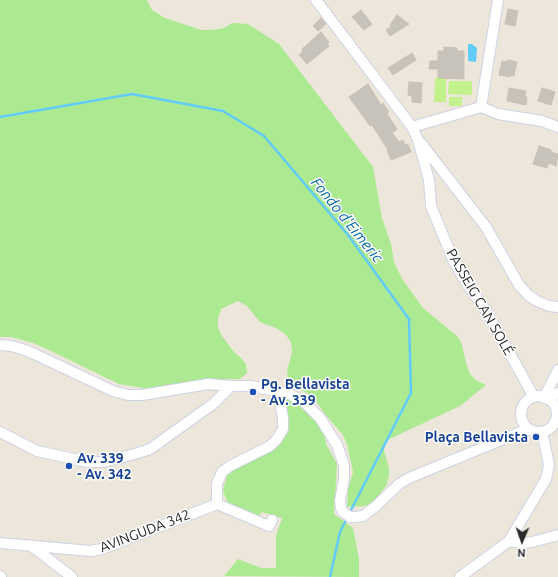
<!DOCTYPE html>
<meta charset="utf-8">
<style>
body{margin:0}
#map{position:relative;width:558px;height:577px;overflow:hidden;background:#ede6da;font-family:Ubuntu,sans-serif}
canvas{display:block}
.north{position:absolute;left:502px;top:521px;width:40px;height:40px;-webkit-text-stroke:3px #fff;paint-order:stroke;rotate:182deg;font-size:11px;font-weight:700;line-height:16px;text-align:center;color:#292929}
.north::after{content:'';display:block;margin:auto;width:14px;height:18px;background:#292929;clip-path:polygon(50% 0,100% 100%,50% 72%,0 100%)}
</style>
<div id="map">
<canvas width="558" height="577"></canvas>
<div class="north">N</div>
</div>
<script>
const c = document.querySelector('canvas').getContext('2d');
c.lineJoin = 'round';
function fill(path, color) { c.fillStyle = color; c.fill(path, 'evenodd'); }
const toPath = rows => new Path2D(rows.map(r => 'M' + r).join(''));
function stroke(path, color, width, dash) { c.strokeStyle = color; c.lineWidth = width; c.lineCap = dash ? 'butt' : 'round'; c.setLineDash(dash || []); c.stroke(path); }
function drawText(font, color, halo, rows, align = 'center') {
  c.font = font + ' Ubuntu,sans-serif'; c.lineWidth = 3; c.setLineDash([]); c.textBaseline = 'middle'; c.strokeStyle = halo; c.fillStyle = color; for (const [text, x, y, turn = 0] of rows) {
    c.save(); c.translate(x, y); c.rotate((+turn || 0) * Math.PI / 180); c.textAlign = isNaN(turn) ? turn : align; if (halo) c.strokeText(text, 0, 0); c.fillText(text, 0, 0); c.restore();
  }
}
fill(toPath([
 [0,0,147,0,152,10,165,18,201,30,212,30,224,28,232,23,248,24,279,44,373,167,382,218,391,244,394,262,402,279,423,308,458,337,462,345,466,363,470,374,477,381,486,385,460,406,385,441,384,451,389,468,389,476,386,486,374,501,366,506,347,507,348,490,353,472,347,444,343,435,324,413,313,397,295,386,288,380,287,371,292,352,291,342,286,335,278,329,260,322,247,306,238,301,221,309,218,318,218,328,222,336,234,352,240,357,246,364,247,373,240,379,219,379,149,389,119,384,51,351,33,343,11,337,0,337],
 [288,398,301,403,324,430,326,444,337,464,334,514,353,528,359,559,359,577,224,576,238,559,261,568,276,568,276,536,282,518,262,512,258,517,228,503,223,491,228,471,258,458,276,447,286,432,288,415,284,403]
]), '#abea90');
fill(toPath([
 [435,78,446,78,446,102,434,102],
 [449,81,472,81,472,95,448,94],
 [449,97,462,97,462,106,449,106]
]), '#c2f28b');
fill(toPath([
 [468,44,472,44,477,48,476,62,468,61]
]), '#61cbfb');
stroke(toPath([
 [0,117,132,94,223,111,264,136,348,235,409,319,411,393,349,514],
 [330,577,340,532,347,518]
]), '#61cbfb', 2.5);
const building = toPath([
 [508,9,518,11,515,26,505,24,508,9],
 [361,10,372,24,364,30,352,17,361,10],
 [397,15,409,24,390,36,386,30,391,27,390,25,397,15],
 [321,18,326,24,318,31,313,26,321,18],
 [321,32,329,42,327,43,329,46,307,64,299,55,303,51,302,49,321,32],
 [444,47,457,48,457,51,464,51,464,79,438,78,438,69,429,69,430,61,438,61,438,51,444,51,444,47],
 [412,53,416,60,393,75,388,68,412,53],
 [508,60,517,62,514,76,510,75,510,77,499,75,502,61,507,62,508,60],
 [409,82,422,83,421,103,412,102,412,96,408,95,409,82],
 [368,84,381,105,383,103,389,112,387,114,397,129,392,133,399,142,403,140,405,145,408,144,411,152,391,160,387,150,388,150,372,125,370,126,349,97,368,84],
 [509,88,526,91,525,97,527,97,526,105,507,101,509,88],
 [542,88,555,92,551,105,538,101,542,88],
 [539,146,551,150,551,152,558,154,556,166,549,163,547,168,533,164,539,146]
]);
fill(building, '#c8c3ba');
stroke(building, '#c9c2b3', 1);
const minor = toPath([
 [316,0,412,127,418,140,429,180,431,206,454,262,467,284,485,309,534,397],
 [481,107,498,0],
 [481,107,498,114,542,121,558,127],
 [412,127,481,107],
 [421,143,486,227,519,285,528,295,537,301,549,306,558,307],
 [0,345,12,346,28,351,113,391,128,395,142,395,208,384,231,386,251,386,289,394,303,401,320,418,337,445,344,465,344,478,340,501,341,508,343,512,350,517,355,517,363,516,376,506,399,484,409,478,528,429],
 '521 414a18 18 0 1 1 36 0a18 18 0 1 1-36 0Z',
 [544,398,558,370],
 [549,400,558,393],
 [0,432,37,451,88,462,104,462,138,453,150,449,213,404,231,386],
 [217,504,217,484,222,472,230,466,270,446,277,439,283,429,283,418,278,391],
 [217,504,269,526,272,520],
 [509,541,521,543,532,542,558,535],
 [0,543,91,551,102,549,217,504],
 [33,547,72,577],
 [0,576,1,577],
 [460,577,509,541,546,479,549,465,542,432]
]);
stroke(minor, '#cfd2e4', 12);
stroke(minor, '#fff', 10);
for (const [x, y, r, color] of [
 [253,392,4,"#1a4fb4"],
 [536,437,4,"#1a4fb4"],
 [69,466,4,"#1a4fb4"]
]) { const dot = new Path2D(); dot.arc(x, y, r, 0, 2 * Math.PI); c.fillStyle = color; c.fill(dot); stroke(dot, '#fff', 1.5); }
drawText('14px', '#292929', '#fff', [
 ["PASSEIG CAN SOLÉ",480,302,60],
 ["AVINGUDA 342",145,531,-21]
]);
drawText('bold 14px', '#164399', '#fff', [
 ["Pg. Bellavista",261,384],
 ["- Av. 339",261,400],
 ["Plaça Bellavista",528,437,"right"],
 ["Av. 339",77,458],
 ["- Av. 342",77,474]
], 'left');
drawText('italic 15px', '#0066a7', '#fff', [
 ["Fondo d'Eimeric",347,220,51]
]);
</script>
